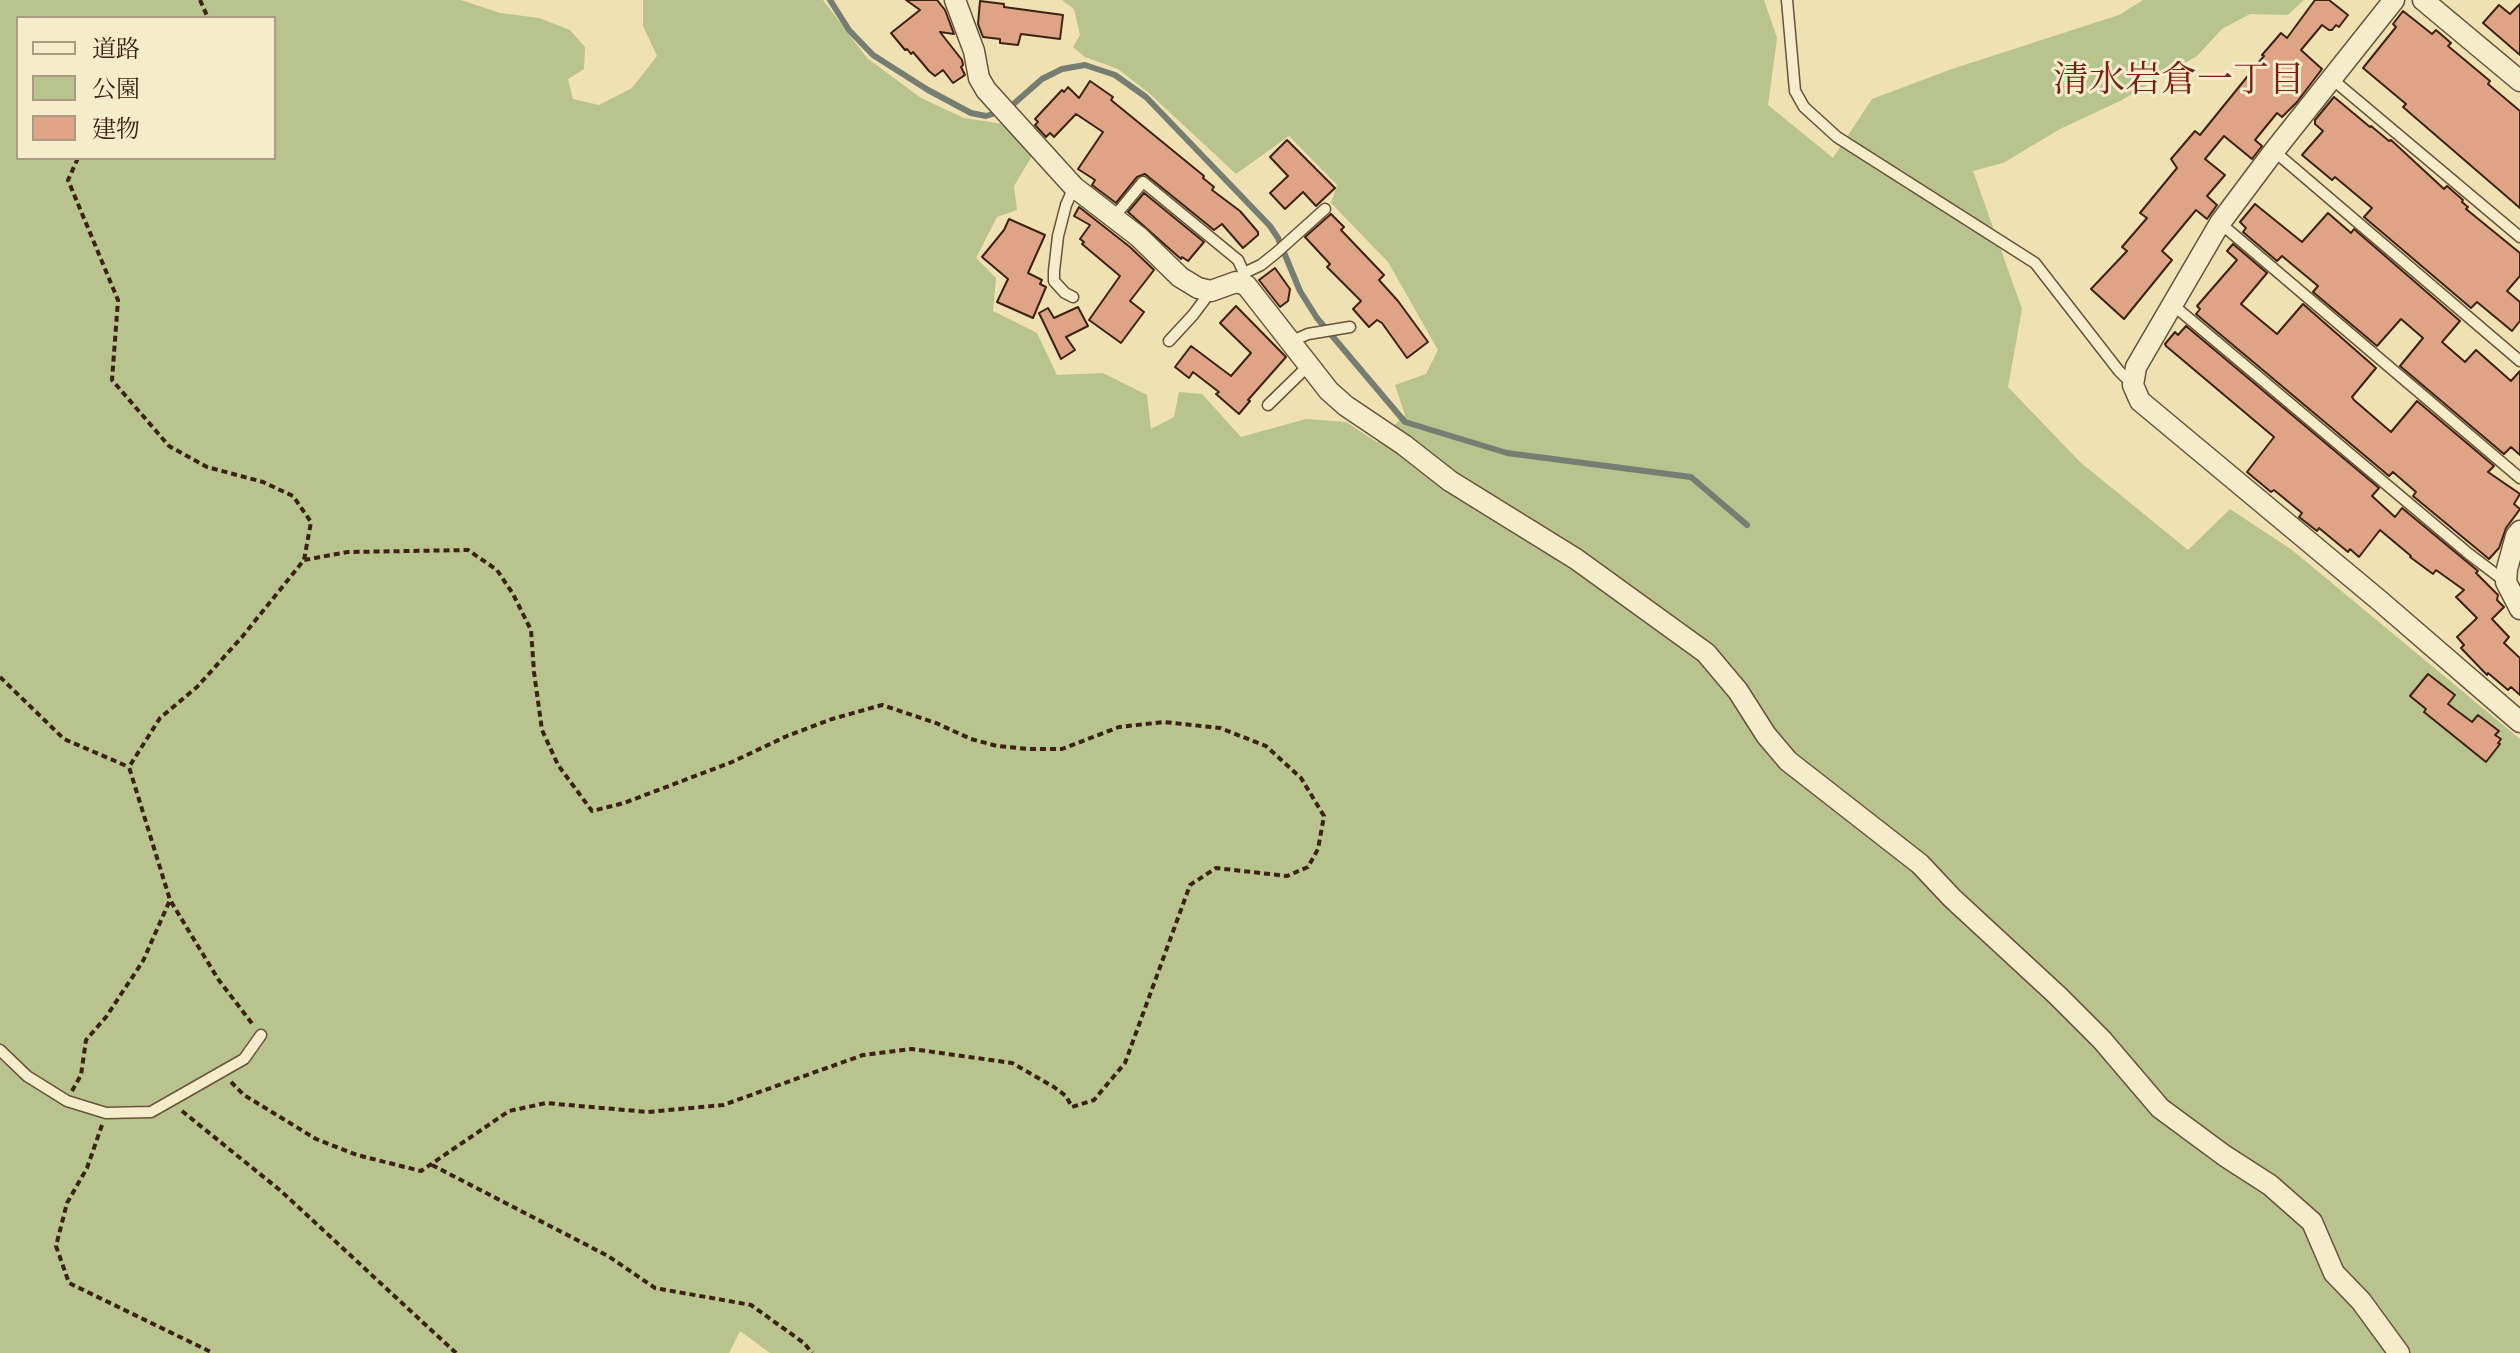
<!DOCTYPE html>
<meta charset="utf-8">
<style>
body{margin:0}
#map{position:relative;width:2520px;height:1353px;overflow:hidden;background:#efe1b1;font-family:"Sorts Mill Goudy","Noto Serif JP",serif}
canvas{display:block}
.legend{position:absolute;left:16px;top:16px;width:260px;height:144px;box-sizing:border-box;background:#f5eccc;border:2px solid #ab9b82;margin:0;padding:10px 14px;list-style:none;font-size:24px;color:#3c2213}
.legend li{display:flex;align-items:center;gap:16px;height:40px}
.legend b{width:40px;border:2px solid #ab9b82}
</style>
<div id="map">
<canvas width="2520" height="1353"></canvas>
<ul class="legend">
<li><b style="height:10px;background:#f5eccc"></b>道路</li>
<li><b style="height:22px;background:#b8c38d"></b>公園</li>
<li><b style="height:22px;background:#dfa386"></b>建物</li>
</ul>
</div>
<script>
const c = document.querySelector('canvas').getContext('2d');
c.lineJoin = 'round';
function fill(path, color) { c.fillStyle = color; c.fill(path, 'evenodd'); }
const toPath = rows => new Path2D(rows.map(r => 'M' + r).join(''));
function stroke(path, color, width, dash) { c.strokeStyle = color; c.lineWidth = width; c.lineCap = dash ? 'butt' : 'round'; c.setLineDash(dash || []); c.stroke(path); }
function drawText(font, color, halo, rows, align = 'center') {
  c.font = font + ' "Sorts Mill Goudy","Noto Serif JP",serif'; c.lineWidth = 6; c.setLineDash([]); c.textBaseline = 'middle'; c.strokeStyle = halo; c.fillStyle = color; for (const [text, x, y, turn = 0] of rows) {
    c.save(); c.translate(x, y); c.rotate((+turn || 0) * Math.PI / 180); c.textAlign = isNaN(turn) ? turn : align; if (halo) c.strokeText(text, 0, 0); c.fillText(text, 0, 0); c.restore();
  }
}
fill(toPath([
 [0,0,461,0,500,13,539,18,570,30,585,47,584,69,568,79,573,99,599,105,632,88,657,56,643,26,643,0,823,0,867,58,921,98,964,118,1003,124,1032,156,1014,186,1017,210,997,217,976,258,996,278,993,311,1037,333,1057,375,1103,373,1147,395,1151,429,1174,417,1179,392,1202,394,1241,437,1306,419,1346,422,1377,442,1405,415,1395,385,1426,374,1438,350,1388,262,1331,203,1337,185,1289,136,1236,174,1149,93,1118,69,1085,57,1073,47,1080,35,1074,9,1062,0,1764,0,1777,38,1768,105,1833,158,1872,99,1952,69,2119,15,2143,0,2304,0,2288,15,2250,14,2222,29,2197,56,2120,101,2060,129,2003,163,1973,171,2022,309,2008,387,2080,462,2188,550,2230,509,2292,550,2520,739,2520,1353,770,1353,740,1331,729,1353,0,1353],
 [18,18,274,18,274,158,18,158]
]), '#b8c38d');
stroke(toPath([
 [830,0,849,30,873,55,928,90,971,113,986,116,999,112],
 [1009,108,1042,79,1062,69,1085,65,1115,75,1146,97,1270,226,1278,238,1300,291,1317,318,1405,422,1507,453,1691,477,1747,525]
]), '#767e73', 6);
const building = toPath([
 [906,0,937,0,945,10,954,34,940,32,962,60,963,65,961,67,965,75,953,83,943,70,935,76,929,71,913,52,911,54,907,49,905,50,891,33,920,10,906,0],
 [2315,0,2329,0,2348,15,2339,27,2336,25,2332,30,2329,30,2322,25,2301,50,2322,69,2297,102,2282,117,2277,113,2255,140,2262,146,2252,159,2224,136,2205,159,2225,175,2207,196,2217,205,2207,219,2196,210,2162,251,2172,260,2124,319,2091,289,2127,251,2122,247,2147,218,2140,213,2177,168,2171,159,2195,131,2200,135,2264,56,2262,55,2281,33,2287,38,2315,0],
 [980,1,1004,4,1004,7,1063,15,1060,39,1021,34,1018,45,1000,43,1000,39,983,37,978,24,980,1],
 [2520,4,2520,55,2483,23,2499,5,2510,14,2520,4],
 [2403,11,2432,34,2436,30,2451,43,2448,46,2490,81,2488,84,2520,111,2520,208,2403,107,2406,104,2363,68,2396,27,2393,24,2403,11],
 [1090,81,1113,97,1111,100,1204,176,1203,178,1214,187,1212,190,1240,211,1258,232,1258,235,1243,248,1222,224,1214,230,1145,174,1137,177,1116,203,1092,185,1095,180,1078,169,1103,132,1076,114,1054,137,1050,133,1046,137,1035,125,1038,122,1035,119,1062,90,1064,92,1068,87,1079,98,1090,81],
 [2334,97,2370,127,2371,126,2389,141,2391,140,2444,189,2447,186,2463,200,2462,202,2468,207,2466,209,2520,253,2520,276,2507,291,2520,302,2520,321,2512,331,2477,302,2471,308,2364,217,2372,208,2335,177,2332,180,2302,155,2323,131,2315,124,2315,120,2334,97],
 [1287,140,1335,188,1316,206,1303,192,1285,209,1270,193,1288,176,1270,157,1287,140],
 [1144,193,1204,242,1188,261,1182,257,1181,259,1128,212,1144,193],
 [2255,204,2302,242,2328,213,2351,233,2354,229,2460,321,2442,342,2465,362,2476,350,2511,381,2520,371,2520,455,2511,447,2504,454,2400,366,2423,338,2401,319,2377,346,2313,292,2318,286,2282,256,2277,261,2243,232,2246,228,2240,222,2255,204],
 [1079,207,1130,247,1154,270,1130,301,1144,312,1121,343,1089,320,1120,276,1082,244,1084,242,1080,239,1090,225,1074,216,1079,207],
 [1331,214,1344,227,1341,230,1384,275,1379,280,1398,301,1428,342,1407,358,1382,323,1377,320,1369,327,1353,309,1361,301,1327,267,1330,264,1305,237,1331,214],
 [1009,219,1045,235,1028,273,1042,280,1040,284,1046,287,1033,318,997,302,1008,279,982,257,1004,230,1009,219],
 [2233,244,2267,273,2241,304,2277,334,2303,304,2376,368,2352,397,2354,400,2391,432,2417,401,2494,466,2488,472,2520,494,2514,504,2520,509,2506,528,2499,548,2489,559,2413,496,2416,492,2393,472,2389,476,2196,314,2200,309,2197,306,2237,260,2227,251,2233,244],
 [1275,268,1290,289,1288,301,1280,307,1259,280,1275,268],
 [1236,306,1286,357,1248,400,1250,401,1239,414,1216,394,1219,392,1193,372,1189,378,1175,367,1191,346,1231,376,1251,353,1220,323,1236,306],
 [1078,307,1088,326,1066,337,1075,350,1061,359,1039,313,1048,308,1054,318,1078,307],
 [2186,326,2379,488,2372,496,2395,517,2402,508,2478,571,2476,573,2498,595,2497,600,2504,607,2492,619,2509,637,2504,643,2520,658,2520,695,2511,687,2508,690,2488,673,2487,675,2461,648,2464,645,2457,637,2477,618,2456,597,2464,590,2436,570,2433,574,2410,557,2411,556,2380,530,2359,557,2350,549,2348,552,2319,528,2317,531,2299,517,2302,513,2274,490,2271,492,2247,472,2274,437,2166,346,2165,344,2175,332,2178,335,2186,326],
 [2428,674,2455,695,2448,704,2472,722,2478,715,2499,731,2495,735,2501,739,2498,743,2500,744,2486,762,2424,712,2426,709,2410,696,2428,674]
]);
fill(building, '#dfa386');
stroke(building, '#3c2213', 2);
const service = toPath([
 [1787,0,1795,91,1804,107,1837,137,2035,263,2119,371,2133,385],
 [2332,79,2520,237],
 [2274,151,2520,361],
 [1114,217,1143,182,1238,260,1244,273,1242,282],
 [2220,223,2520,478],
 [1244,273,1261,265,1276,253,1325,209],
 [1073,297,1065,293,1054,281,1054,271,1058,236,1066,205,1074,187],
 [2173,305,2469,554,2506,582],
 [1169,341,1193,315,1211,291],
 [1292,341,1308,334,1350,327],
 [1268,405,1309,365],
 [0,1050,27,1076,67,1101,106,1113,151,1112,244,1059,261,1035]
]);
const minor = toPath([
 [955,0,974,51,979,78,986,90,1074,187,1139,237,1180,277,1198,288,1211,291,1236,282,1246,285,1329,391,1346,406,1404,445,1450,481,1576,559,1706,653,1738,691,1766,735,1788,761,1920,864,1952,898,2057,995,2102,1040,2160,1108,2225,1156,2270,1185,2312,1222,2334,1273,2361,1301,2399,1353],
 [2394,0,2274,151,2220,223,2136,367,2133,385,2140,401,2380,601,2520,722],
 [2423,0,2520,81],
 [2520,531,2516,536,2507,569,2506,582,2520,609]
]);
stroke(service, '#69523a', 13);
stroke(minor, '#69523a', 23);
stroke(toPath([
 [200,0,208,18],
 [78,158,68,180,118,300,112,380,169,446,207,467,263,482,293,496,311,522,304,560,242,637,197,687,160,718,129,767,170,900,218,979,254,1026],
 [0,677,64,739,129,767],
 [231,1082,244,1095,316,1139,357,1155,421,1171,509,1111,546,1103,648,1112,723,1105,863,1055,912,1049,1012,1063,1054,1087,1066,1096,1072,1107,1094,1100,1125,1063,1190,885,1216,868,1287,876,1308,867,1318,849,1324,816,1301,778,1266,746,1220,728,1164,722,1119,727,1062,749,1029,749,997,746,971,739,936,723,882,705,832,719,787,736,732,762,624,803,592,811,558,765,542,730,534,672,531,630,513,594,497,570,468,550,348,552,304,560],
 [72,1091,81,1075,86,1040,106,1017,143,961,170,900],
 [182,1111,281,1191,456,1353],
 [102,1125,87,1168,67,1203,56,1246,69,1283,213,1353],
 [432,1165,608,1256,655,1288,751,1305,804,1343,812,1353]
]), '#3c2213', 4, [6, 4]);
stroke(service, '#f5eccc', 10);
stroke(minor, '#f5eccc', 20);
drawText('36px', '#7a1f14', '#f5eccc', [
 ["清水岩倉一丁目",2179,85]
]);
</script>
